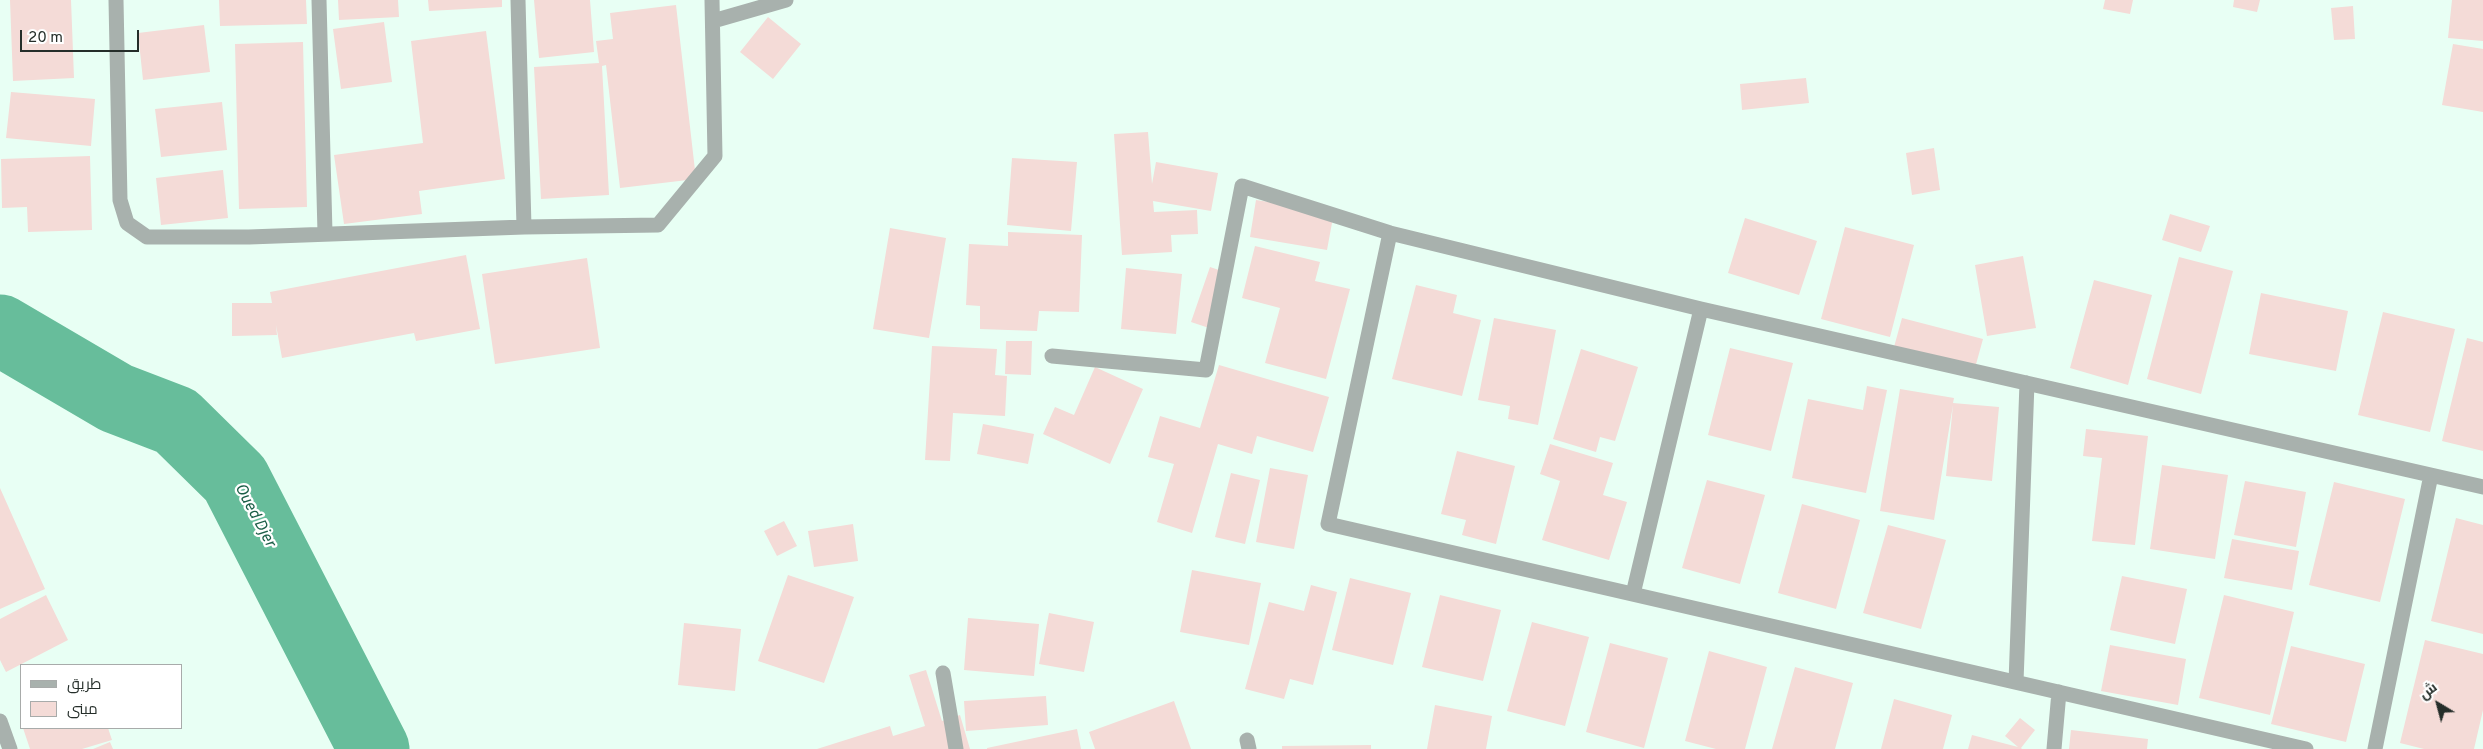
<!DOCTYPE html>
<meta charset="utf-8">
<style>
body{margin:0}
#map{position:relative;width:2483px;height:749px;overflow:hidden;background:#e8fff4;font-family:Overpass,Cairo,sans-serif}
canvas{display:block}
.legend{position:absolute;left:20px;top:664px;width:162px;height:65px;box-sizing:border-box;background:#fff;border:1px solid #a8abaa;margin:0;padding:6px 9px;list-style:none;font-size:15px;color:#252e2a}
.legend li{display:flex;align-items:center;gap:10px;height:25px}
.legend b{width:25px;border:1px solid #a8abaa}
.north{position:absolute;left:2413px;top:679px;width:50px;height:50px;-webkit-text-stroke:4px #fff;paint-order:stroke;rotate:323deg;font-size:14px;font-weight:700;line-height:20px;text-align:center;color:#252e2a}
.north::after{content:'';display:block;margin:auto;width:18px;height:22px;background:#252e2a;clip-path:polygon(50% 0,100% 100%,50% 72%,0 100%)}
.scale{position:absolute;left:20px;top:30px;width:119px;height:22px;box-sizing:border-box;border:2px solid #252e2a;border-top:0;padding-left:6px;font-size:15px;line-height:18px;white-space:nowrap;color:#252e2a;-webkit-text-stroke:4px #fff;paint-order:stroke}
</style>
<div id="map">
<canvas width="2483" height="749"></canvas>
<ul class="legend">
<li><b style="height:6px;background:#a8b1ad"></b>طريق</li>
<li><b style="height:14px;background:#f4dbd7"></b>مبنى</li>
</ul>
<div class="north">ش</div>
<div class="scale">20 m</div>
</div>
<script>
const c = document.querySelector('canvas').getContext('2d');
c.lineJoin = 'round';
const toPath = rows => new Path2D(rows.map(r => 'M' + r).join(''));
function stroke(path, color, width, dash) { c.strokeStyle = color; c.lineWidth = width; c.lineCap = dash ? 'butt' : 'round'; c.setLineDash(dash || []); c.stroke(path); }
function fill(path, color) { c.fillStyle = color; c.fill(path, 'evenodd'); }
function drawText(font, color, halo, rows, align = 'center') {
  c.font = font + ' Overpass,sans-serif'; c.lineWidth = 4.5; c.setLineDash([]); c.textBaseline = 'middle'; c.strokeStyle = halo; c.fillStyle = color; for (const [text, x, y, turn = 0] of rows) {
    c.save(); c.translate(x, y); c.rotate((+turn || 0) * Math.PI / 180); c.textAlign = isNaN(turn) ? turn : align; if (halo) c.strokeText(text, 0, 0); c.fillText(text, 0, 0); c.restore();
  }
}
stroke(toPath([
 [0,330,116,398,176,421,235,479,374,749]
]), '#67bd9b', 71);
fill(toPath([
 [10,0,71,0,74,78,13,81],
 [219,0,306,0,307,24,220,26],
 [338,0,398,0,399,17,339,20],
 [428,0,502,0,502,7,429,11],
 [534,0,590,0,594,52,539,58],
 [2105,0,2133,0,2130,14,2103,9],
 [2234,0,2260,0,2257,12,2233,7],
 [2452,0,2483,0,2483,41,2448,38],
 [676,5,696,179,620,188,606,65,602,66,609,195,541,199,534,67,599,63,596,41,613,39,610,13],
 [2353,6,2355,39,2334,40,2331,8],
 [768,17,801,44,773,79,740,52],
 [384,22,392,82,341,89,333,29],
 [204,25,210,72,143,80,138,33],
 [486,31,505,179,419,191,422,214,344,224,334,155,423,143,411,41],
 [303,42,307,207,239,209,235,44],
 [2453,44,2483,49,2483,112,2442,105],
 [1806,78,1809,103,1742,110,1740,84],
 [11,92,95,99,91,146,6,138],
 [222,102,227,150,161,157,155,109],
 [1148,132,1152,184,1156,162,1218,173,1211,211,1153,201,1154,212,1197,210,1198,234,1171,235,1172,252,1122,255,1114,134],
 [1934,148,1940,190,1912,195,1906,153],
 [90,156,92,230,28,232,27,207,2,208,1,159],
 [1012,158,1077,162,1071,231,1007,225],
 [223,170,228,218,161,225,156,178],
 [1256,200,1334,212,1327,250,1250,237],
 [2170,214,2210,226,2201,252,2162,240],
 [1745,218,1817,241,1799,295,1728,273],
 [1845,227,1914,245,1890,337,1821,319],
 [890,228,946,238,929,338,873,329],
 [1008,232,1082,235,1079,312,1039,311,1037,331,980,329,980,306,966,305,969,244,1008,246],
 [1255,246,1320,262,1315,281,1350,289,1326,379,1265,363,1280,308,1242,298],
 [466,255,480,329,416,341,414,333,282,358,276,325,277,335,232,336,232,303,272,303,270,292],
 [2023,256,2036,328,1987,336,1975,265],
 [2179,257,2233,271,2201,394,2147,379],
 [587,258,600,348,495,364,482,274],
 [1210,267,1231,274,1212,329,1191,322],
 [1126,268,1182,274,1176,334,1121,329],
 [2094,280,2152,295,2128,385,2070,368],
 [1416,285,1457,295,1453,313,1481,320,1462,396,1392,379],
 [2261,293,2348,311,2336,371,2249,354],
 [2383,312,2455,329,2430,432,2358,415],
 [1494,318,1556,330,1538,425,1508,419,1510,406,1478,400],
 [1902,318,1983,339,1975,368,1894,347],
 [2467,338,2483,342,2483,451,2442,441],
 [1006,341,1032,341,1031,375,1005,374],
 [932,346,997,349,995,375,1007,376,1005,416,953,413,950,461,925,460],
 [1730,348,1793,363,1771,451,1708,435],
 [1581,349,1638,367,1615,441,1600,437,1596,452,1553,439],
 [1219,365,1329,397,1313,452,1257,436,1252,454,1218,444,1192,533,1157,522,1174,464,1148,457,1160,416,1200,428],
 [1095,367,1143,389,1110,464,1043,434,1055,407,1074,415],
 [1867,386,1887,390,1866,493,1792,478,1808,399,1863,410],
 [1900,389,1954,398,1953,403,1999,407,1992,481,1946,476,1953,405,1934,520,1880,511],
 [983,424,1034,434,1028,464,977,454],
 [2086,429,2148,436,2135,545,2092,541,2102,458,2083,456],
 [1550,444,1613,463,1603,495,1627,502,1609,560,1542,540,1560,481,1540,474],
 [1457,451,1515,466,1496,544,1462,535,1466,520,1441,514],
 [2162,465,2228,475,2215,559,2150,549],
 [1270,468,1308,475,1294,549,1256,542],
 [1231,473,1260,480,1245,544,1215,537],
 [1707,480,1765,495,1740,584,1682,568],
 [2245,481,2306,492,2296,547,2234,535],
 [2334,482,2405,499,2380,602,2309,585],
 [0,488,45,589,0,609],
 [1802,504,1860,520,1836,609,1778,593],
 [2456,518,2483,525,2483,634,2431,621],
 [784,521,797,546,777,556,764,531],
 [853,524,858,561,814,567,808,531],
 [1888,525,1946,540,1921,629,1863,613],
 [2232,539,2299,551,2292,590,2224,578],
 [1192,570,1261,583,1249,645,1180,632],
 [788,575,854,597,824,683,758,661],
 [2122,576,2187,589,2175,644,2110,630],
 [1350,578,1411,593,1393,665,1332,650],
 [1311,585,1337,592,1313,685,1290,679,1284,699,1245,689,1269,602,1304,611],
 [46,595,68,640,6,672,0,660,0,619],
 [1440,595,1501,610,1483,681,1422,667],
 [2224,595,2294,612,2270,715,2199,698],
 [1049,613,1094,622,1084,672,1039,664],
 [968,618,1039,624,1034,676,964,670],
 [1532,622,1589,637,1565,726,1507,711],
 [684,623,741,629,735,691,678,685],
 [2425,640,2483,654,2483,710,2474,749,2424,749,2400,743],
 [1610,643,1668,658,1644,748,1586,732],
 [2110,645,2186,659,2178,705,2101,691],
 [2291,646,2365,664,2346,742,2271,724],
 [1709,651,1767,667,1745,749,1716,749,1685,741],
 [1795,667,1853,683,1835,749,1772,749],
 [926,670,942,721,960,715,970,749,817,749,890,726,893,736,925,726,909,675],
 [1046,696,1048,725,966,731,964,701],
 [1894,699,1952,715,1943,749,1881,749],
 [1174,701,1191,749,1095,749,1089,732],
 [1435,705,1492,716,1486,749,1427,749],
 [2020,718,2035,730,2021,748,2022,749,1968,749,1972,735,2018,747,2005,736],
 [23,728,108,728,112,740,82,749,30,749],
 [1077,729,1081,749,987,749,987,748],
 [2071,730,2148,739,2147,749,2069,749],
 [110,742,113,749,93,749],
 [1371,745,1371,749,1282,749,1282,746]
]), '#f4dbd7');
stroke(toPath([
 [116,0,120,200,127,223,147,237,249,237,524,227],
 [319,0,325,233],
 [518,0,524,227,658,225,715,156,712,0],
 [713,21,786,0],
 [1390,233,1328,524,2306,749],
 [1052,356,1206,370,1242,186,1390,233,1701,309,2483,487],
 [1633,594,1701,309],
 [943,673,956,749],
 [2016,682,2027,383],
 [0,721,10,749],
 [1247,740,1249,749],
 [2054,749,2059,692],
 [2375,749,2431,475]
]), '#a8b1ad', 15);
drawText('italic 16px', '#1b5e47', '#fff', [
 ["Oued Djer",254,516,62]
]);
</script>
